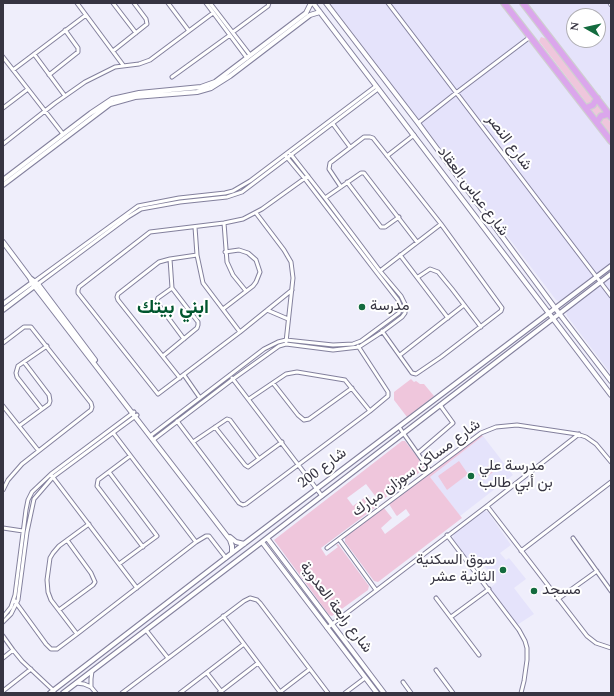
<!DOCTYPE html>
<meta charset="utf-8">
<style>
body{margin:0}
#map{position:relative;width:614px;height:696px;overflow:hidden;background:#efeefb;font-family:Spectral,serif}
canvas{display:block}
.frame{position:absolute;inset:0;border:4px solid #363441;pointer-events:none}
.north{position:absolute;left:566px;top:8px;width:40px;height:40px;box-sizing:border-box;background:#fff;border:1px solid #afaeb3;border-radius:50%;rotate:278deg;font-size:11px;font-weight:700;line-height:16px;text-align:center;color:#363441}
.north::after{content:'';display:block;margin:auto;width:14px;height:18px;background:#136b3e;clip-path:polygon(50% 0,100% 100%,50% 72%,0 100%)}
</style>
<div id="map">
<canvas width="614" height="696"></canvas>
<div class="frame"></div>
<div class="north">N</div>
</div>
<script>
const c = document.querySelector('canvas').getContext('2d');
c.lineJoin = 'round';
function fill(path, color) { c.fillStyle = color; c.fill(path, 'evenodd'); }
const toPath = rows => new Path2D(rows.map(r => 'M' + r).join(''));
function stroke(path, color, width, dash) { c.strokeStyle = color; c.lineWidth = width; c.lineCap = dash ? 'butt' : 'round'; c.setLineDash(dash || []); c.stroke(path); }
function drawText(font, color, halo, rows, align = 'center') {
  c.font = font + ' Spectral,Vazirmatn,serif'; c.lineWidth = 4; c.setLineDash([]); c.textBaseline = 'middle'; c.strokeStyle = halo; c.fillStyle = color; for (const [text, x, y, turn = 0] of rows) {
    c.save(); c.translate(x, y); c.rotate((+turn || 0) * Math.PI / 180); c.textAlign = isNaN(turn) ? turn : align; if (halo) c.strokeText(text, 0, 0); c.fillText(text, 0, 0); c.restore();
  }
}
fill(toPath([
 [330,3,611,3,611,264,561,302,556,300],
 [574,16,598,16,598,40,574,40],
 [611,277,611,374,567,316,566,311],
 [483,436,513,475,460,516,430,477],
 [484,511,488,512,490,515,511,545,500,553,506,560,509,558,526,579,514,588,534,614,517,625,489,589,497,582,476,555,469,560,453,539,454,533]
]), '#e5e3fb');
fill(toPath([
 [541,37,547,39,557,51,611,123,611,135,539,41],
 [411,379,414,382,416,381,420,384,424,384,434,396,407,417,394,400,394,392],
 [481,434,483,436,430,477,462,518,378,582,374,581,345,542,345,537,384,508,392,518,381,528,385,534,410,515,406,509,397,516,396,515,389,504],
 [402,441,405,441,424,466,423,470,381,501,379,501,366,484,347,498,353,506,368,495,376,507,321,548,326,556,338,547,336,545,338,544,369,586,368,590,332,616,329,615,274,540],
 [459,461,468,474,447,490,438,476],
 [492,463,497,469,483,480,478,474]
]), '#efc6dc');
const minor = toPath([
 [77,3,123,65],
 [113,3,136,33],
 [168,3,189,31],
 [206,3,247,58],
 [210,3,250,55],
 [388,3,611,296],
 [610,3,611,5],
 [233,32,268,6,269,3],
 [113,51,147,24,146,19,134,3],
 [34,54,65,96],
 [3,57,63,134],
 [13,70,86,15],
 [49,75,78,52,78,48,65,30],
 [172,77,230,35],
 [3,108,28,89],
 [418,123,456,93,530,37],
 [333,124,350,147],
 [3,144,55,103,85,82,115,67,139,64,150,60,213,13],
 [387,156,414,135],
 [347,182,381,227,385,227,399,217],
 [341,187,329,169,330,163,364,137,370,137,373,138,441,224,502,308,501,311,441,357,416,374,412,373,382,331],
 [325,198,361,173,364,173,417,242],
 [256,213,284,250,291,262,293,278,286,342],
 [224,223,227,262,233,275,246,291],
 [195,227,197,255,203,283,240,332],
 [400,255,448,318],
 [380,271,441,224],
 [418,277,430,269,438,272,452,289,481,327],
 [35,281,138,206,179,198,225,193,233,191,250,181,376,86],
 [38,284,128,217,141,209,180,202,227,197,242,192,378,89],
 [172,288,158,298,157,301,158,304,184,339],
 [292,290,240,332,158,394,78,293,78,290,79,287,150,232,224,223,243,219,262,209,308,176],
 [223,309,253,286,256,282,260,272,256,260,248,253,239,250,225,252],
 [267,310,288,319],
 [3,343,24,327,31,327,91,403,92,407,91,410,22,464,8,480,3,490],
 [400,355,464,305],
 [163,356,197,328,198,325,198,322,172,288,170,259],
 [184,375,200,398],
 [180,378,118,300,117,297,118,294,159,262,170,259,197,255],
 [232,378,322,496],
 [273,383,298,415,304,420,309,419,352,388],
 [249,399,286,374,297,372,345,380,370,411],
 [3,406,38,450],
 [42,409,17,377,16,373,18,366,47,346],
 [177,421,239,503,243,505,246,504,370,411,388,396,388,392,358,346],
 [19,426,49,404,50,401,49,395,24,362],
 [215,427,245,465,248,467,282,442],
 [399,427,430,471],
 [150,436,264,349,278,342,286,340,333,345,353,344,361,341,399,313,401,307,398,300,377,273,305,179,285,155],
 [153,440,233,379,279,346,286,344,333,350,359,347,382,332,402,317,405,313,405,304,401,296,380,271,325,198,289,152],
 [193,442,227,419,230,420,259,459],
 [418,453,453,423,440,405],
 [130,456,98,480,97,486,143,547],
 [109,472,157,536,119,564],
 [52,476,137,588],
 [487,506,579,434],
 [3,528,23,531],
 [447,535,519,630,525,641,527,648,527,660,524,681,521,693],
 [573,538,611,591],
 [339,539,376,590],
 [196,542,206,536,209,536,226,558],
 [327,548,481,433,496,427,517,425,577,434,586,437,596,444,611,462],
 [521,551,611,482],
 [436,598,479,655],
 [558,599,597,571],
 [14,600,46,644,51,649,57,649,77,634,196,542,114,434],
 [59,610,93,585,95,582,91,573,67,540],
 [223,616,280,692],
 [3,617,11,607,15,595,26,510,28,500,32,492,51,474,134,412],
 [451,617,489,589],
 [3,622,11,614,18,600,27,532,34,499,53,477,137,415],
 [327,628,487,506,587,636,596,643,611,648],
 [146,630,168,658],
 [77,634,51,600,48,592,47,580,50,558,53,553,59,546,89,524],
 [3,636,13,650,22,661,54,691],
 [3,658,13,650],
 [436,670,453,693],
 [207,673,221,691],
 [403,682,411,693],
 [76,683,84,684,91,687,96,693],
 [91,687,91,679,92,671],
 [3,691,31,669],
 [280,692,310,669],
 [122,693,244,601,250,598,257,600,260,603,328,693],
 [180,693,244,644],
 [219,693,258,663],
 [345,693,365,678]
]);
const tertiary = toPath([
 [313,3,611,395],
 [326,3,418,123,555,308,611,381],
 [3,180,91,113,112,99,139,93,201,87,215,82,306,13,311,3],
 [3,185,110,104,135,97,197,92,211,88,230,76,310,15,320,12],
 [3,242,30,278,32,283,230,540,232,546,232,553],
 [30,278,38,284,95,360],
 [3,304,33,282],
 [3,310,36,285],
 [230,537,236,542,244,544],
 [267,538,384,693],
 [262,542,377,693],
 [50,693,232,553,611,266],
 [63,693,267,538,611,274]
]);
const trunk = toPath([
 [504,3,611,141],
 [523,3,611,117],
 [586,108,593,105,597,98],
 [597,122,601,116,608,114]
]);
stroke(minor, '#83809d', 5);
stroke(tertiary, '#83809d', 6);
stroke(trunk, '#cfced1', 8);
stroke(minor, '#fff', 3);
stroke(tertiary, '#fff', 4);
stroke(trunk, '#dba6ec', 5.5);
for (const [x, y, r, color] of [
 [362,307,4,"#136b3e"],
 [471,476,4,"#136b3e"],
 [503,570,4,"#136b3e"],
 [534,591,4,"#136b3e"]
]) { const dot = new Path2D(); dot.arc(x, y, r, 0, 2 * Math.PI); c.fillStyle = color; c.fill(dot); stroke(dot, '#fff', 1.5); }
drawText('15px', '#363441', '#fff', [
 ["شارع النصر",508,143,53],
 ["شارع عباس العقاد",472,192,53],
 ["شارع 200",323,469,-37],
 ["شارع مساكن سوزان مبارك",417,469,-36],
 ["شارع رابعة العدوية",335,608,53]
]);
drawText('15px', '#363441', '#fff', [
 ["مدرسة",370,307],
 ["مدرسة علي",479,467],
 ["بن أبي طالب",479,484],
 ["سوق السكنية",495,561,"right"],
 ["الثانية عشر",495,578,"right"],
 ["مسجد",542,591]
], 'left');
drawText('bold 19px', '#00562e', '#fff', [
 ["ابني بيتك",173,309]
]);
</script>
